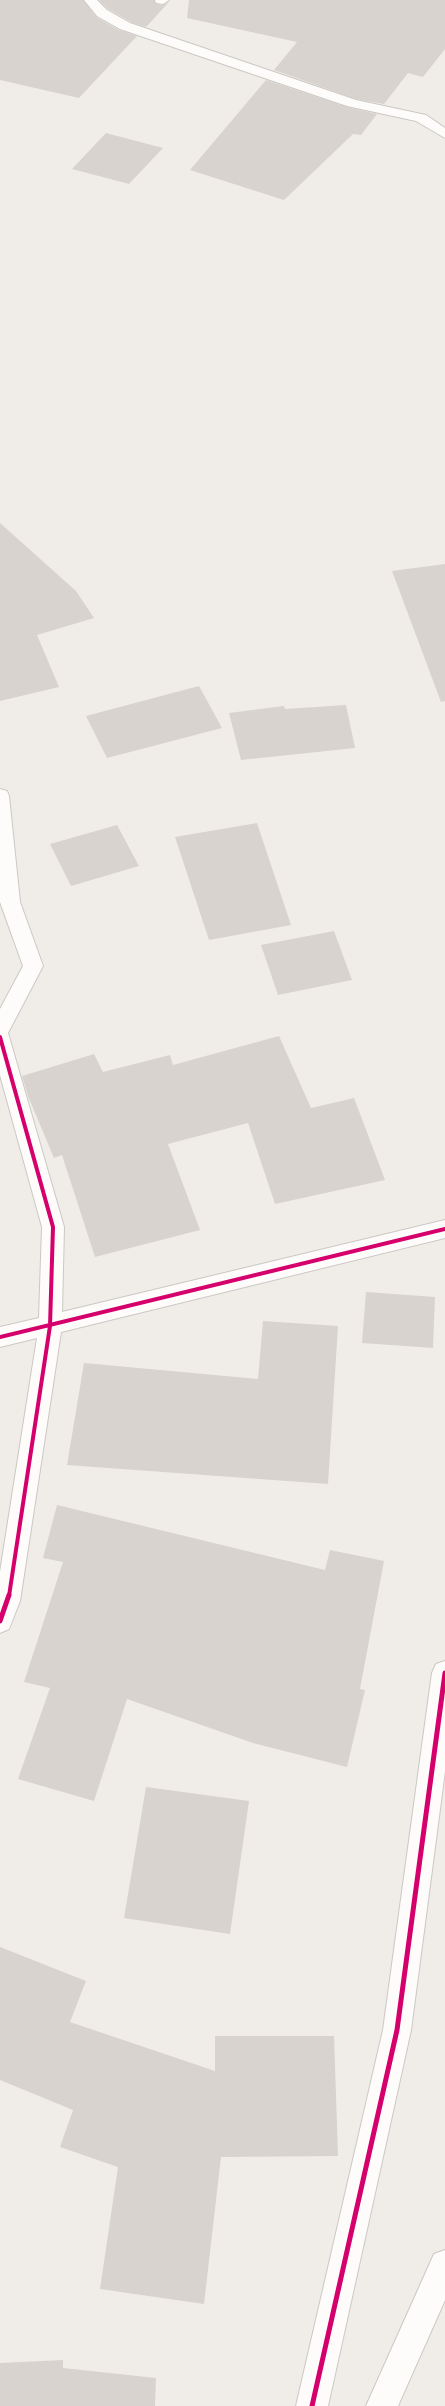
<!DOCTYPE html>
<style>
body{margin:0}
canvas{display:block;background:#f0ece7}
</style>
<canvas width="445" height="2406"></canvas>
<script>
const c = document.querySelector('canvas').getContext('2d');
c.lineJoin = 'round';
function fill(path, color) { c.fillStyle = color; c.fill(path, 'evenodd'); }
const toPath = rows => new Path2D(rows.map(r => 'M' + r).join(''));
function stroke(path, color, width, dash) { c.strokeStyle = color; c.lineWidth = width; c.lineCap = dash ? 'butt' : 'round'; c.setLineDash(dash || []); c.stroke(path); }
fill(toPath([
 [0,0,83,0,96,17,119,30,137,36,79,98,0,80],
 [99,0,154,0,156,4,163,5,169,2,146,27,131,22,108,9],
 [189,0,445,0,445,49,423,77,408,73,384,104,356,99,274,70,297,42,187,18],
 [266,80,347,107,377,114,361,135,353,134,284,200,190,170],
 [106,133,163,148,129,184,72,169],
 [0,523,76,591,94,618,37,635,59,687,0,701],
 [445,564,445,701,441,702,392,571],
 [199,686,222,728,107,758,86,716],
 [346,705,355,748,241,760,229,713,284,706,285,709],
 [257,823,291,925,209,940,175,837],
 [117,825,139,866,71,886,50,844],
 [334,931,352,980,278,995,261,945],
 [279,1036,311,1108,354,1098,385,1180,275,1204,248,1123,168,1144,200,1230,95,1257,62,1155,54,1158,28,1096,22,1076,94,1054,103,1072,170,1055,173,1065],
 [366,1292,435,1297,433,1348,362,1343],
 [263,1321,338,1326,328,1484,67,1465,84,1363,258,1379],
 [57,1505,325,1570,330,1550,384,1561,360,1689,365,1690,347,1767,253,1743,127,1699,94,1801,18,1779,50,1688,24,1682,63,1562,43,1558],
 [146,1787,249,1801,230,1934,124,1918],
 [0,1947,86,1981,70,2022,215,2071,215,2036,334,2036,338,2156,221,2157,204,2304,100,2289,118,2167,60,2147,73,2110,0,2080],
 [63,2360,63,2368,156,2378,155,2406,0,2406,0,2363]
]), '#d8d3ce');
const minor = toPath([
 [84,0,97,0,107,10,130,23,356,100,426,115,445,128,445,138,416,121,347,106,120,29,97,16,84,0],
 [155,0,169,0,163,4,156,3,155,0],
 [0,789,7,791,9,796,20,902,43,966,8,1033,64,1227,62,1312,445,1220,445,1238,61,1332,20,1601,9,1629,0,1633,0,1572,37,1338,0,1347,0,1327,39,1318,42,1227,0,1075,0,1009,23,966,0,902,0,789],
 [445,1661,445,1771,411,2030,328,2406,296,2406,383,2030,432,1673,436,1664,445,1661],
 [445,2250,445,2300,398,2406,366,2406,434,2254,445,2250]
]);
stroke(minor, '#ccc8c3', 2);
fill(minor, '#fdfcfb');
stroke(toPath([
 [0,1037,53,1227,50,1326,9,1596],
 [0,1337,445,1229]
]), '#d6006c', 4);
stroke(toPath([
 [0,1621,9,1595],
 [312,2406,397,2030,445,1673]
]), '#d6006c', 5);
</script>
